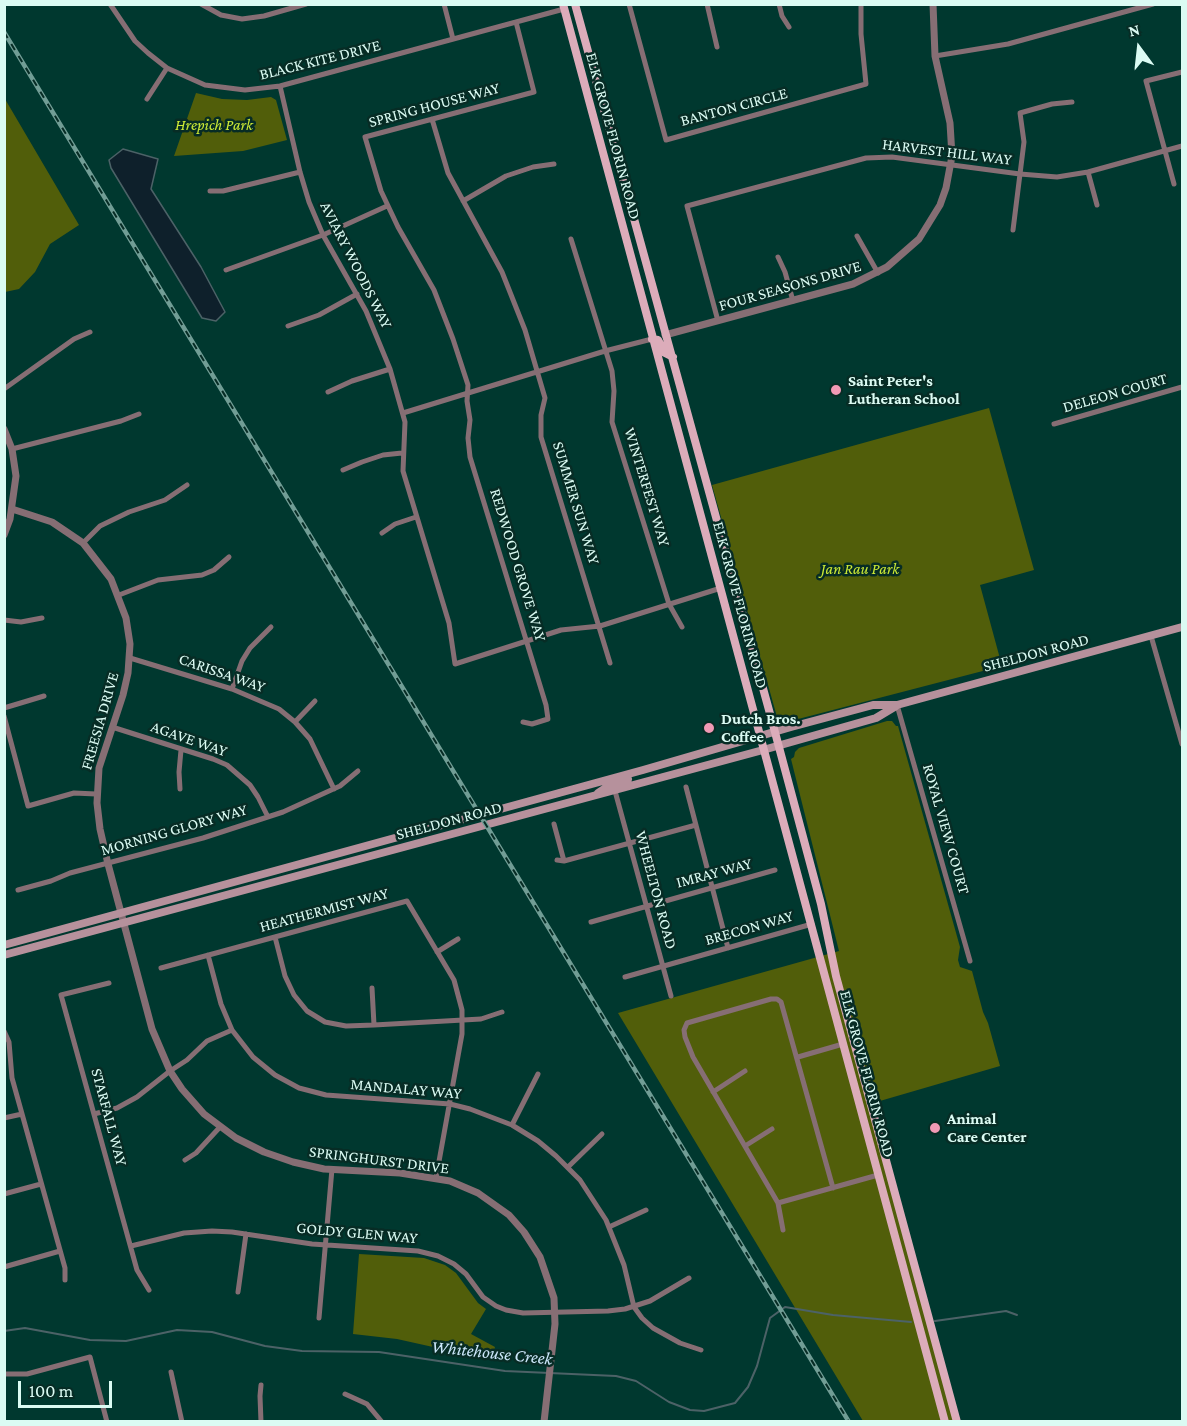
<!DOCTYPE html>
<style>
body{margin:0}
#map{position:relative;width:1187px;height:1426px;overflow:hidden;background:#00382f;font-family:"Crimson Pro",serif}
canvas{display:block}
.frame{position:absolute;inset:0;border:6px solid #dbfbf3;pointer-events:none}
.north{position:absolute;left:1109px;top:18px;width:60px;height:60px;-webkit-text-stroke:4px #072c25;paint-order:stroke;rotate:345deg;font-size:16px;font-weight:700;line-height:24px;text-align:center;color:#dbfbf3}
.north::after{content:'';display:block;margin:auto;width:21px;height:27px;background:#dbfbf3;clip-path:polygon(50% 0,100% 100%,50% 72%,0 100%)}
.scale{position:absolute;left:18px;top:1381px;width:94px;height:27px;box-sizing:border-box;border:3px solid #dbfbf3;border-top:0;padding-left:8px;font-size:18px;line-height:21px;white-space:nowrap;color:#dbfbf3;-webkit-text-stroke:4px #072c25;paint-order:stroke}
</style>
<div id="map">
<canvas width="1187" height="1426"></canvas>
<div class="frame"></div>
<div class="north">N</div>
<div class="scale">100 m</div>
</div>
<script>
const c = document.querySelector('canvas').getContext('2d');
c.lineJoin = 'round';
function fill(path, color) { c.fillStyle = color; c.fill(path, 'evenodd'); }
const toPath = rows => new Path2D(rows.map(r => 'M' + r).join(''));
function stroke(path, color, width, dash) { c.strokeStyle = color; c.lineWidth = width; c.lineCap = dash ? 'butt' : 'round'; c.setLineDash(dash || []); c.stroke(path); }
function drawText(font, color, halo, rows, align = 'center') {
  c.font = font + ' "Crimson Pro",serif'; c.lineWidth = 5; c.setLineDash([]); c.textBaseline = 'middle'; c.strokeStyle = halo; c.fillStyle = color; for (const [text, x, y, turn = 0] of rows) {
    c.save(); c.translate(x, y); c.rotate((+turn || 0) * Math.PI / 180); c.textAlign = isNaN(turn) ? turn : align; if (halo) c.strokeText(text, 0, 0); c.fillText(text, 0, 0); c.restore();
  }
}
fill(toPath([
 [196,93,222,99,247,100,271,97,276,100,287,140,243,151,174,156],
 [5,99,79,225,50,244,35,272,19,289,5,292],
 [989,408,1034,570,980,585,1002,666,779,724,712,485],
 [887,721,892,721,896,726,898,726,960,947,958,960,960,967,972,971,983,1012,988,1023,1000,1066,873,1103,960,1421,863,1421,618,1013,839,951,791,759,794,757,795,752,799,748],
 [359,1254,424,1258,445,1265,456,1273,478,1303,486,1309,471,1334,495,1347,494,1350,472,1352,442,1349,397,1339,353,1334]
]), '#515e0a');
const water = toPath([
 [123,149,158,159,151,189,201,267,225,312,216,321,202,318,111,168,109,160,123,149]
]);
fill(water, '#0e202b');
stroke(water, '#4c6267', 1.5);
stroke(toPath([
 [935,1321,1006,1311,1017,1315],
 [4,1331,25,1328,90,1340,126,1341,177,1330,212,1332,265,1346,302,1351,379,1352,505,1371,616,1376,636,1381,669,1402,690,1410,704,1411,735,1403,748,1387,757,1366,770,1318,785,1307,833,1315,911,1322]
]), '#4c6267', 2);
stroke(toPath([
 [110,4,135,41,148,53,167,68,205,85,245,90,280,86,564,9],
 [201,4,221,15,242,19,264,16,306,4],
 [444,4,453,39],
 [629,4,666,140,866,84,861,34,861,4],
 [707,4,717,47],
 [779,4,782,16,789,27],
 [516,22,534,92,365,137,381,191,398,227,434,290,453,339,468,385,467,401,470,420,468,438,470,457,546,705,548,719,532,724,523,722],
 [935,56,1008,44,1153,4],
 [280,86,300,172,309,202,323,235,366,311,390,369,405,422,403,471,449,623,455,664,561,630,600,626,721,588],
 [147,99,167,68],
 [432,119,448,173,502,272,525,330,545,398,541,415,541,437,610,663],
 [1088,172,1097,205],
 [1174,184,1146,81,1182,72],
 [210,191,223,191,300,172],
 [463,201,506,176,533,167,554,164],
 [1013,230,1024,142,1020,113,1052,104,1072,102],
 [857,236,878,273],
 [571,239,612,371,614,391,612,422,669,604,682,627],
 [778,257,785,272,793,301],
 [226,270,323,235,387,206],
 [718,321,687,206,866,158,892,157,1020,174,1057,177,1088,172,1182,146],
 [288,326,319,315,357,294],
 [4,389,74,339,90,332],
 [328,392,352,381,390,369],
 [403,413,605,351,652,339],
 [1054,424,1182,387],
 [12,449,121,421,139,414],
 [343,470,362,462,383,455,402,453],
 [382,533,395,524,416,517],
 [83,543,100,526,129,512,165,500,187,485],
 [119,595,158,580,202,575,214,570,229,557],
 [4,620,21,622,42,618],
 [1151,636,1182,744],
 [130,658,232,689,279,709,295,722,310,739,334,789],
 [232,689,242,661,250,648,271,627],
 [897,705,970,961],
 [4,708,44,696],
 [4,716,28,806,74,793,96,794],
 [295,722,315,701],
 [112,727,213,759,227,765,250,785,258,797,268,817],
 [686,787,728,948],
 [180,789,179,772,181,750],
 [615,791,671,996],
 [554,824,564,861],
 [557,860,564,861,696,825],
 [18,890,51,881,70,873,203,838,283,812,340,786,358,771],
 [591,922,775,870],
 [275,937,285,976,294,995,307,1011,325,1022,346,1026,374,1025,481,1019,502,1012],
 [437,952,458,939],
 [208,955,221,1004,232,1030,253,1057,275,1075,299,1088,326,1095,450,1104,470,1109,512,1125,538,1141,556,1156,580,1180,606,1220,624,1265,634,1307,642,1318,653,1328,680,1343,701,1350],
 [161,968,407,901,454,980,462,1010,462,1034,436,1178],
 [625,977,812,924],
 [109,983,61,995,137,1270,149,1290],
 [372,988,374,1025],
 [4,1031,9,1042,12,1078,65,1268,65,1280],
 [798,1057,843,1044],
 [713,1092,745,1071],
 [94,1114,117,1108,137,1097,170,1071,187,1060,207,1041,232,1030],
 [4,1118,22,1114],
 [512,1125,538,1074],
 [745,1146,772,1129],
 [185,1160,196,1153,220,1127],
 [568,1167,602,1134],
 [4,1194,41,1184],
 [778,1203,693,1057,685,1037,684,1030,687,1023,771,999,777,999,781,1002,833,1188],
 [609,1227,646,1210],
 [783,1230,778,1203,878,1175],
 [131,1246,184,1233,212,1231,232,1232,312,1244,418,1251,438,1256,454,1264,466,1274,483,1297,496,1306,506,1310,523,1313,608,1311,625,1309,650,1301,689,1278],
 [4,1267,60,1251],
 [238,1292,246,1234],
 [319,1318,332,1169],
 [171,1372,182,1422],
 [4,1374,27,1374,90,1357,107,1422],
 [345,1394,367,1404,382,1422],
 [261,1422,260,1396,261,1385]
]), '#866e74', 5);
stroke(toPath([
 [665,335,853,284,887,267,919,239,940,205,946,188,952,156,950,123,935,56,933,4],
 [4,429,12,449,16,476,10,519,4,535],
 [12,509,52,522,83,543,111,579,126,618,130,644,128,673,123,695,99,768,97,803,100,829,108,864,152,1029,170,1071,182,1089,204,1114,236,1138,264,1152,293,1162,324,1169,400,1173,450,1181,478,1193,509,1215,524,1232,540,1257,554,1298,555,1324,544,1422]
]), '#866e74', 7);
stroke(toPath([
 [598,793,610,785,628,779],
 [4,945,643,770,791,727,873,705,897,705,1182,627],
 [4,955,763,750,876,718,896,706]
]), '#b6919c', 8);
stroke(toPath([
 [563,4,945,1422],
 [575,4,772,721,821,904,836,976,957,1422],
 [652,339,658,340,665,353,673,357]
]), '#dcacba', 8);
const rail = toPath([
 [4,32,849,1422]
]);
stroke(rail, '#719d95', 4.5);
stroke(rail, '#072c25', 2, [7]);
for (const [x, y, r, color] of [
 [836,390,6,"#f09ab5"],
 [709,728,6,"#f09ab5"],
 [935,1128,6,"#f09ab5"]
]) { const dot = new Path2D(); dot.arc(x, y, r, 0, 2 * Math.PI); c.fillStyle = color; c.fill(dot); stroke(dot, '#072c25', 2); }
drawText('16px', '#dbfbf3', '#072c25', [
 ["BLACK KITE DRIVE",320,60,-14],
 ["SPRING HOUSE WAY",434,105,-15],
 ["BANTON CIRCLE",734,107,-15],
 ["ELK GROVE FLORIN ROAD",613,136,75],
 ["HARVEST HILL WAY",947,152,7],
 ["AVIARY WOODS WAY",356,265,63],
 ["FOUR SEASONS DRIVE",790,286,-16],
 ["DELEON COURT",1115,393,-16],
 ["WINTERFEST WAY",647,487,73],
 ["SUMMER SUN WAY",576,503,73],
 ["REDWOOD GROVE WAY",518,565,73],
 ["ELK GROVE FLORIN ROAD",740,605,75],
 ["SHELDON ROAD",1036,653,-15],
 ["CARISSA WAY",222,673,19],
 ["FREESIA DRIVE",100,721,-74],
 ["AGAVE WAY",189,739,19],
 ["SHELDON ROAD",449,821,-15],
 ["ROYAL VIEW COURT",946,829,74],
 ["MORNING GLORY WAY",174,830,-16],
 ["IMRAY WAY",714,873,-15],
 ["WHEELTON ROAD",656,890,75],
 ["HEATHERMIST WAY",324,910,-15],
 ["BRECON WAY",749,928,-16],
 ["ELK GROVE FLORIN ROAD",867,1074,75],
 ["MANDALAY WAY",406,1089,5],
 ["STARFALL WAY",109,1117,75],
 ["SPRINGHURST DRIVE",379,1160,7],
 ["GOLDY GLEN WAY",357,1233,5]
]);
drawText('italic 16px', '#ccea36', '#072c25', [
 ["Hrepich Park",214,125],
 ["Jan Rau Park",860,569]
]);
drawText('bold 16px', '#dbfbf3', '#072c25', [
 ["Saint Peter's",848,381],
 ["Lutheran School",848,399],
 ["Dutch Bros.",721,719],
 ["Coffee",721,737],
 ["Animal",947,1119],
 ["Care Center",947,1137]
], 'left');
drawText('italic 18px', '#cce7fa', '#072c25', [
 ["Whitehouse Creek",492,1353,6]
]);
</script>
